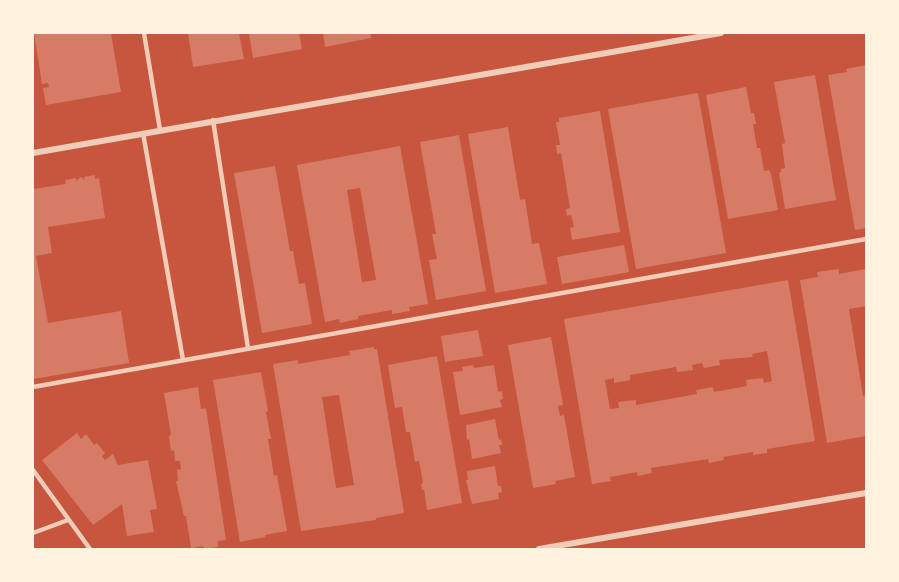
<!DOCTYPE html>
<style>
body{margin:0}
#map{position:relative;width:899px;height:582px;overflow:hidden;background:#c8553d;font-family:Literata,serif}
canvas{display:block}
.frame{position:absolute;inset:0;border:34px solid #fff3e0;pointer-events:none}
</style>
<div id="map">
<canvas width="899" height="582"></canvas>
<div class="frame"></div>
</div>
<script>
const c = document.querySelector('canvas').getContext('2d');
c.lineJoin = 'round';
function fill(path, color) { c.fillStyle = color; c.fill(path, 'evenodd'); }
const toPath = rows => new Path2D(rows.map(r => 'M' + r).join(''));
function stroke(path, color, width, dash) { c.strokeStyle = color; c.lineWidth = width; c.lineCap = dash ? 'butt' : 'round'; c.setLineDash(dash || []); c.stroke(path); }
fill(toPath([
 [34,33,111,33,121,92,46,105,43,88,49,87,48,83,42,84],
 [188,33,239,33,244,59,193,67],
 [249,33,299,33,302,49,253,58],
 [323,33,370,33,371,38,325,47],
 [866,65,866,228,855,230,828,75,847,72,846,69],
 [815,75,836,200,785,209,779,173,781,172,781,169,785,168,782,144,785,143,774,82],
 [746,87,751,113,754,113,756,124,753,124,757,148,760,148,764,171,769,170,771,174,778,210,728,219,706,95],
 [698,93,726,253,636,269,608,109],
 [600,111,620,232,572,240,570,228,574,227,571,215,567,216,566,209,570,208,561,153,557,154,556,145,560,145,556,122,559,122,559,118],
 [508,127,520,200,525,199,532,244,539,243,547,284,495,293,468,134],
 [459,135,486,291,436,300,429,260,437,259,432,234,436,234,420,142],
 [400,146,428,304,409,307,410,311,392,314,392,310,358,316,358,319,340,323,339,319,325,322,297,165],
 [360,188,376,280,362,282,347,190],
 [275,166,290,251,293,251,299,284,305,283,312,324,262,333,234,173],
 [95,175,95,179,99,178,105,218,48,227,52,253,36,256,48,323,121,311,129,363,33,379,33,189,66,184,65,180,76,178,76,181,81,177,85,180,84,177],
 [624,245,629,272,562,284,557,257],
 [839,269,839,274,866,269,866,306,849,309,863,396,866,395,866,436,827,443,800,280,818,277,817,272],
 [788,280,815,441,767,449,767,453,753,455,753,452,723,457,724,460,709,463,708,459,651,468,652,473,638,476,637,472,610,477,611,481,592,484,564,319],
 [767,351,772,381,764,383,763,378,746,380,747,386,714,392,713,387,696,390,697,394,636,405,636,400,618,402,619,408,610,409,605,380,614,378,614,383,630,380,630,375,676,367,677,372,693,370,692,365,702,363,704,368,720,365,719,360,753,357,752,354],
 [478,330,483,356,445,362,441,336],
 [551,337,563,405,558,406,560,416,564,415,575,477,555,481,556,484,533,488,508,345],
 [374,347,374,349,377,349,404,513,376,518,376,520,301,531,273,364,298,360,298,364,350,355,349,351],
 [339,395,354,485,336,488,322,397],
 [437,356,462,503,427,510,424,489,422,490,421,484,423,483,419,461,415,462,410,432,406,432,402,407,395,408,388,365],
 [473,365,474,368,494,365,498,392,502,391,503,399,500,400,502,407,460,415,453,372,463,371,462,367],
 [261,372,268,411,266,412,271,439,268,439,274,476,277,475,287,531,265,535,265,537,240,542,213,380],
 [198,387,201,409,206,408,226,540,218,541,218,547,204,549,203,546,191,548,186,516,184,516,176,481,178,481,177,470,181,469,180,461,175,461,174,450,171,451,169,436,171,435,164,393],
 [495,419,499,440,501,439,502,445,499,445,501,453,472,459,469,439,467,440,466,425],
 [77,433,81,439,86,434,94,445,97,443,105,453,102,456,105,460,113,454,118,465,148,460,157,509,150,510,154,532,127,536,122,504,93,525,42,460],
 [495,466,498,486,501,486,502,492,498,493,499,499,472,504,466,480,468,480,467,471]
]), '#d67c66');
stroke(toPath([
 [144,33,160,130],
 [213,120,248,348],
 [143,133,183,360],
 [33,387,866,239],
 [33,470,90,549],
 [33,533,68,520]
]), '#f1ccb7', 4.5);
stroke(toPath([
 [33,153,721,33],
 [539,549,866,493]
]), '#f1ccb7', 6);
</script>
